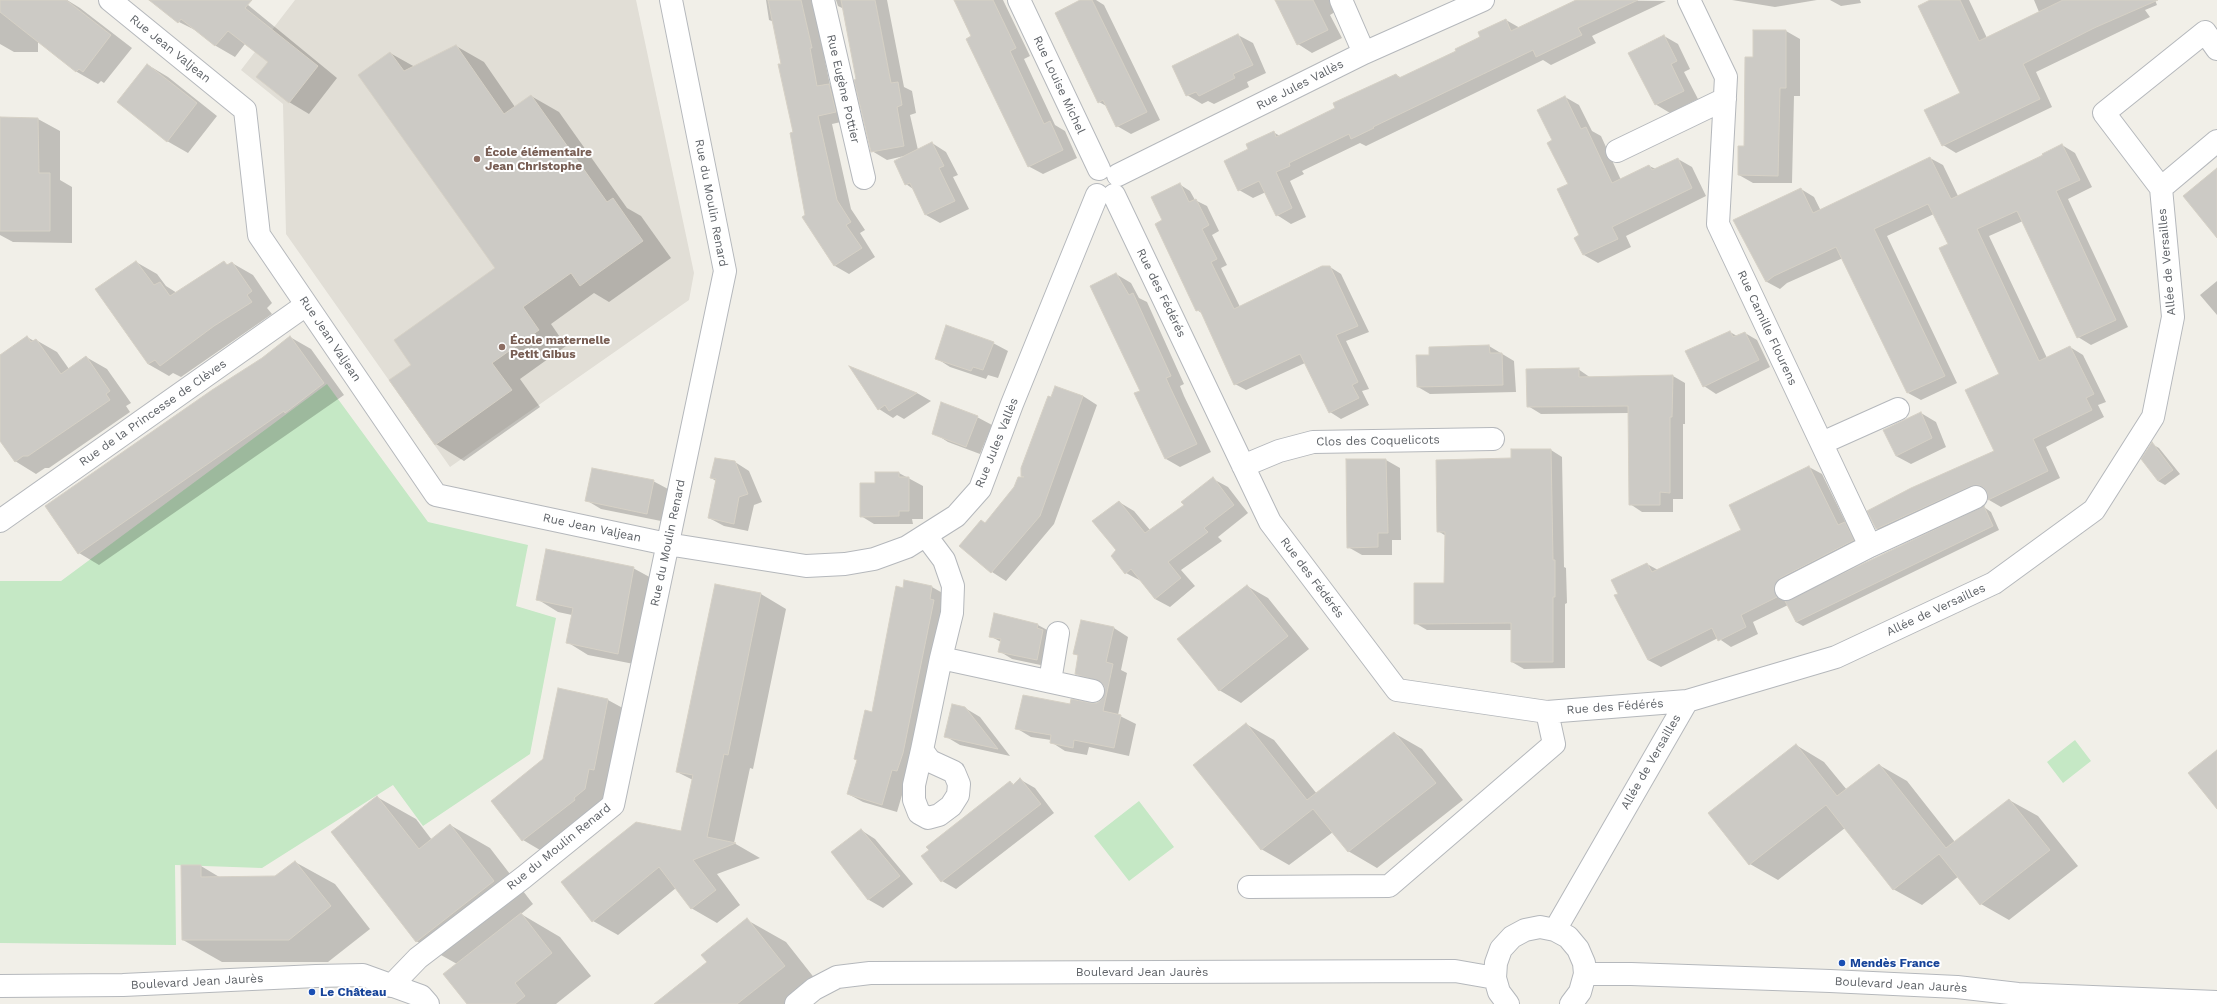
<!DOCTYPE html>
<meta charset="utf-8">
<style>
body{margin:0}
canvas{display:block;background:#f1efe8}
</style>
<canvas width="2217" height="1004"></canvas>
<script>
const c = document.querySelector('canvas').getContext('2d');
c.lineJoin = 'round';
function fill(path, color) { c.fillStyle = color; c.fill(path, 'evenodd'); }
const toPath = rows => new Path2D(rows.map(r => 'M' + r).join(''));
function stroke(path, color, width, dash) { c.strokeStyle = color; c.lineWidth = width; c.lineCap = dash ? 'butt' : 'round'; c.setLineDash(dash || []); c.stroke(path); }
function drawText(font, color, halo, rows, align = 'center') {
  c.font = font + ' "Work Sans",sans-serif'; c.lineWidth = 4; c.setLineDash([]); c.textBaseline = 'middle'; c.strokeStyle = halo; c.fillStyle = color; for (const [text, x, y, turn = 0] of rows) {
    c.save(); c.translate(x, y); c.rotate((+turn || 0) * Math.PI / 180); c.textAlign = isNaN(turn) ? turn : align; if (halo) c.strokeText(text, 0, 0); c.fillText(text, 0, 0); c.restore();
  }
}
fill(toPath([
 [295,0,636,0,694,273,689,300,450,467,286,234,283,104,241,70]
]), '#e1ded6');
fill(toPath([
 [327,384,428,522,528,545,516,606,556,618,530,754,423,826,393,785,262,868,175,865,176,945,0,943,0,581,61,581],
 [2075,740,2091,761,2063,783,2047,762],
 [1139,801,1174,847,1129,881,1094,836]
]), '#c5e8c5');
fill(toPath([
 [0,0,67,0,80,8,132,48,104,83,101,81,98,84,77,72,38,41,38,52,14,52,0,44],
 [158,0,242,0,337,78,309,114,289,102,258,77,269,62,245,44,235,57,216,46,199,32,179,22],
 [766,0,828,0,826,56,824,56,830,85,844,93,850,120,832,124,851,209,865,230,860,233,875,257,849,274,835,266,803,217,806,215,782,64,774,22,769,20],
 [836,0,887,0,904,87,912,91,916,113,910,115,918,150,932,143,946,152,958,175,953,177,969,209,940,223,926,215,913,189,906,184,904,156,887,160,872,151,844,9,838,6],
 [955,0,1003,0,1030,56,1024,59,1055,125,1065,131,1077,158,1043,174,1028,166,973,37],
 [1083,0,1096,0,1104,5,1160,120,1131,134,1117,126,1108,107,1099,102],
 [1276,0,1330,0,1335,12,1330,15,1342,38,1312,53,1298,44],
 [1578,0,1666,1,1592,36,1596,43,1551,65,1543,60,1366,146,1360,143,1302,171,1304,174,1290,181,1306,217,1291,224,1277,215,1266,192,1253,198,1239,190,1250,150,1273,132,1280,136,1337,109,1396,75,1402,78,1457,51,1506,20,1520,28],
 [1732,0,1817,0,1775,7],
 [1830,0,1860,0,1861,3,1841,6],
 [1932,0,1969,0,1987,38,2039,12,2034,0,2155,0,2157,5,2145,10,2150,17,2036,72,2052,107,1956,153,1943,145,1962,93],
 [1754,31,1786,31,1800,39,1800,96,1794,96,1792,183,1753,183,1739,175,1745,147,1754,58],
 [1238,35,1253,43,1266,73,1247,82,1249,87,1214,104,1208,101,1202,104,1187,95],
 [1664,36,1678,44,1690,69,1684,72,1698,99,1670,113,1655,104],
 [456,46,484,62,515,107,531,96,559,112,627,208,641,216,671,258,609,302,594,293,551,324,566,346,520,379,540,407,464,461,436,444,413,366,496,269,390,53,415,67],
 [148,65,168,77,217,116,188,153,167,141],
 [1565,97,1579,105,1592,131,1601,136,1621,180,1649,166,1656,169,1678,159,1692,167,1706,196,1626,236,1631,247,1598,263,1584,255,1576,238,1581,236,1569,185,1553,141],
 [0,118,38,119,60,131,60,180,72,187,72,243,13,242,0,235],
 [2062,145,2075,153,2092,187,2068,199,2128,327,2091,345,2078,337,2023,221,1989,236,2047,358,2070,347,2083,355,2106,402,2098,405,2104,417,2046,447,2060,478,2001,507,1989,500,1988,492,1984,492,1890,536,1877,529,1868,511,1996,452,2000,374,1949,245,1934,214,1887,236,1957,383,1921,400,1908,393,1843,258,1787,283,1780,289,1767,282,1735,221,1801,189,1814,197,1821,211,1930,158,1943,165,1958,196,2044,156],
 [1179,184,1190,191,1195,200,1207,206,1219,231,1212,235,1227,265,1221,268,1240,307,1330,267,1341,274,1369,332,1346,341,1369,389,1362,391,1369,405,1341,419,1330,412,1305,363,1246,390,1235,384,1203,314,1197,310,1163,221],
 [136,262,157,274,166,286,177,293,224,263,229,265,232,263,253,275,272,303,267,308,272,314,181,377,173,373,169,376,148,364],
 [1116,274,1131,283,1139,298,1147,302,1184,384,1180,386,1184,396,1211,452,1180,467,1166,459,1141,391],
 [2217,281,2217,315,2200,295],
 [1730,332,1737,336,1745,333,1757,340,1770,367,1716,394,1704,386],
 [27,337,34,341,36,340,57,352,69,369,86,357,107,369,131,403,126,406,130,412,49,468,45,468,36,474,15,461,0,439,0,356],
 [290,337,311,349,344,395,99,565,79,553,263,359],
 [993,343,1008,351,998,378,988,375,986,379,950,367,936,358],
 [1489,346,1514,361,1516,392,1430,394,1418,387,1430,356],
 [852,368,917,393,931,401,904,419,897,415,893,418,879,409],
 [1578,369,1591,378,1673,376,1685,383,1685,424,1683,424,1683,499,1673,499,1673,512,1642,512,1630,504,1629,413,1541,414,1528,406],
 [1056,387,1083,396,1097,405,1054,524,1006,581,992,572,960,546,981,521,986,524,1027,478],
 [1921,413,1936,422,1946,447,1911,464,1896,456],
 [977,417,992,425,980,454,948,442,934,433],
 [2152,444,2159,448,2180,474,2165,485,2158,481],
 [1551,450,1562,457,1564,567,1566,568,1567,603,1565,604,1565,668,1524,669,1512,662,1512,630,1427,630,1415,623,1445,584,1446,536,1438,531,1512,459],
 [1347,460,1386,460,1400,468,1401,540,1392,540,1392,555,1362,555,1348,547],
 [735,462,749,471,762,502,754,505,748,531,724,526,709,518,716,481,711,478],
 [1809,467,1822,474,1846,523,1857,530,1865,548,1786,595,1788,601,1984,507,1991,512,1999,530,1803,626,1796,622,1788,605,1753,622,1758,634,1731,647,1718,638,1661,667,1648,660,1619,594,1647,564,1658,570,1743,530],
 [899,473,923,486,923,519,912,519,913,524,874,524,861,516,876,484],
 [1213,479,1228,487,1248,513,1218,537,1222,541,1181,570,1195,586,1170,607,1155,599,1141,581,1126,573,1118,550,1119,502,1134,511,1150,530,1185,505],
 [653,481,668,489,661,521,601,509,586,500],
 [633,568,655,580,639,665,588,655,567,642,572,615,558,612,537,599],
 [905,582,932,587,946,595,907,778,897,812,863,802,848,794,873,713],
 [1247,586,1268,598,1309,649,1241,703,1219,690],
 [761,594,786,609,753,769,750,768,734,843,760,858,717,874,740,905,717,923,691,908,676,888,618,935,593,921,682,832,693,780,677,772],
 [995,614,1038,625,1051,632,1050,667,1012,659,999,651,1001,642,990,636],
 [1082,621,1114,628,1128,637,1121,670,1127,673,1118,715,1136,724,1129,756,1089,747,1087,755,1065,751,1051,742,1051,740,1031,737,1016,728,1071,705,1098,704,1103,700,1105,686,1090,682,1076,674,1079,656,1075,654],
 [559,689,608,700,630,712,606,802,545,853,523,840,492,801,544,760],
 [965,708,980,717,1010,756,960,745,945,736],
 [1246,724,1274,740,1317,794,1394,733,1422,749,1463,800,1377,868,1348,851,1333,832,1289,865,1261,849],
 [1796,745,1824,762,1847,790,1879,765,1907,781,1955,842,2009,800,2038,816,2078,866,2009,920,1981,904,1959,876,1922,905,1893,889,1845,828,1778,880,1750,864],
 [1021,780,1035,788,1054,813,956,889,942,881,1010,782,1015,785],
 [377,797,416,819,432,840,450,825,490,848,533,904,521,914,560,937,591,976,556,1004,468,1004,457,964,416,941],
 [861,830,875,839,913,884,883,908,869,900,832,853],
 [295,862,335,884,370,929,328,962,222,962,183,940,201,866,221,878,276,877],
 [747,920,786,942,823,989,803,1004,656,1004,708,962]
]), '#0003');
const building = toPath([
 [0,0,66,0,111,35,83,72,79,69,76,72,0,12,0,0],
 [149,0,252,0,245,8,318,66,289,103,256,77,268,62,228,31,215,46,181,19,178,23,149,0],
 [768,0,801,0,812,48,810,48,817,86,829,84,836,112,818,116,837,200,851,222,846,225,862,248,834,266,802,217,805,215,790,133,793,132,778,64,781,64,768,0],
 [841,0,875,0,891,83,898,82,902,105,897,107,904,146,871,152,854,80,856,79,841,0],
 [954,0,993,0,1016,48,1010,51,1044,124,1050,121,1063,150,1028,167,966,39,971,36,954,0],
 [1080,0,1092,0,1147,112,1116,127,1103,100,1098,103,1055,13,1080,0],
 [1275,0,1313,0,1328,30,1297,45,1275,0],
 [1576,0,1638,0,1578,28,1582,35,1536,57,1533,50,1373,127,1374,128,1351,139,1349,134,1289,163,1290,166,1276,172,1292,208,1276,216,1259,181,1238,191,1224,161,1248,149,1246,144,1274,131,1276,137,1335,108,1333,103,1396,74,1399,78,1456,51,1455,49,1480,37,1478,32,1506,19,1511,31,1576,0],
 [1930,0,1960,0,1979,41,2063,0,2158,0,2094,28,2023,64,2040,99,1942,146,1924,110,1960,93,1918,6,1930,0],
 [1753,30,1786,30,1786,88,1780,88,1778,176,1738,175,1738,146,1744,146,1745,57,1753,57,1753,30],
 [1238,34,1253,65,1233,74,1235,78,1199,96,1196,92,1186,96,1172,66,1238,34],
 [1664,35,1677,61,1671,64,1684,91,1655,105,1628,53,1664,35],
 [456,45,504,114,531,95,607,202,613,198,643,241,580,286,571,273,523,307,539,330,492,363,512,390,435,445,389,380,411,365,394,340,495,268,358,75,390,52,404,71,456,45],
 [147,64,197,103,167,142,117,102,147,64],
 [1565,96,1581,129,1586,127,1612,183,1649,165,1652,170,1678,158,1692,188,1612,227,1618,239,1583,255,1574,238,1579,235,1557,189,1568,184,1547,143,1552,140,1537,110,1565,96],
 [0,117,38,118,39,173,50,173,50,231,0,231,0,117],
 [932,142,944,166,939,168,955,201,925,215,910,183,905,185,894,161,932,142],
 [2062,144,2080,180,2056,191,2116,320,2077,338,2017,211,1977,229,2039,361,2070,346,2094,394,2086,398,2092,410,2033,439,2048,471,1988,500,1987,492,1983,487,1978,485,1971,486,1876,529,1867,511,1911,488,1994,451,1965,390,1999,374,1939,248,1948,244,1928,204,1874,229,1945,376,1907,393,1836,247,1774,276,1766,282,1733,220,1801,188,1813,213,1930,157,1951,199,2043,155,2042,154,2062,144],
 [2217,168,2217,238,2183,196,2217,168],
 [1180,183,1189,202,1196,199,1209,225,1202,229,1217,259,1211,262,1234,309,1322,266,1330,266,1358,326,1336,335,1358,382,1352,385,1359,398,1329,413,1300,354,1234,385,1200,310,1196,311,1155,224,1162,220,1151,197,1180,183],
 [136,261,154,285,160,282,170,296,224,261,227,265,232,262,252,291,247,295,252,302,214,326,160,366,155,360,148,364,95,289,136,261],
 [1116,273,1129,295,1133,293,1171,376,1166,378,1170,387,1197,444,1165,459,1134,393,1140,391,1090,286,1116,273],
 [946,325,994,342,983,370,973,367,971,371,935,359,946,325],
 [1730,331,1733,337,1745,332,1759,360,1703,387,1685,351,1730,331],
 [27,336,31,342,36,339,61,374,86,356,110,391,106,394,110,400,28,456,23,456,15,462,0,441,0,355,27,336],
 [290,336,324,383,285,413,284,411,78,554,45,506,212,390,262,358,290,336],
 [1489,345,1490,353,1502,353,1503,385,1417,387,1416,355,1429,355,1429,347,1489,345],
 [849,366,917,393,889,411,885,405,878,410,849,366],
 [1579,368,1579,377,1673,375,1672,417,1670,417,1670,493,1660,492,1660,505,1629,505,1628,406,1527,407,1526,369,1579,368],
 [1055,386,1083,396,1040,516,991,573,959,546,981,520,985,523,1014,487,1018,477,1024,477,1021,476,1021,468,1048,396,1051,397,1055,386],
 [941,402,978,416,966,447,932,434,941,402],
 [1921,412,1932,438,1896,456,1883,430,1921,412],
 [2152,442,2173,470,2158,481,2141,459,2152,442],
 [1511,449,1551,449,1553,560,1555,560,1555,597,1553,597,1553,662,1511,662,1511,623,1414,624,1414,583,1444,583,1445,532,1437,532,1436,460,1511,458,1511,449],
 [715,458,735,461,748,494,739,497,734,524,708,518,716,479,710,478,715,458],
 [1346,459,1386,459,1388,533,1378,533,1378,547,1347,548,1346,459],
 [1809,466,1838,525,1845,522,1854,540,1780,578,1774,588,1777,597,1741,615,1746,627,1718,641,1712,628,1648,660,1614,595,1618,594,1611,580,1647,563,1652,572,1741,530,1729,505,1809,466],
 [592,468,654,480,647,514,585,501,592,468],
 [875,472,899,472,899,477,909,477,909,511,899,511,899,516,860,517,860,483,875,483,875,472],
 [1213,477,1234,505,1204,528,1208,532,1168,562,1181,578,1155,599,1131,569,1125,574,1111,556,1116,550,1092,521,1119,501,1145,533,1184,505,1181,502,1213,477],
 [1984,506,1993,526,1796,622,1785,601,1984,506],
 [546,549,634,567,618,654,566,643,573,608,536,600,546,549],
 [904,580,932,586,930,599,934,600,903,753,897,771,892,770,882,805,847,794,857,760,854,759,865,710,872,712,896,586,903,588,904,580],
 [715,584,761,593,728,755,724,754,707,837,736,843,693,860,716,890,691,909,659,867,592,922,561,882,636,822,681,831,693,775,676,772,715,584],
 [1247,585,1288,636,1219,691,1177,639,1247,585],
 [994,613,1038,624,1037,628,1043,630,1037,660,998,652,1001,639,989,637,994,613],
 [1081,620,1114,627,1106,662,1113,664,1103,711,1121,715,1114,748,1074,740,1073,748,1050,743,1051,735,1015,729,1023,695,1070,704,1071,699,1091,703,1097,703,1102,699,1105,688,1101,682,1075,674,1078,655,1073,654,1081,620],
 [558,688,608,699,594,770,589,769,585,789,574,798,575,800,522,841,491,801,543,759,558,688],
 [952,704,965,707,998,749,944,737,952,704],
 [1246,723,1307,800,1394,732,1436,783,1348,852,1313,809,1261,850,1193,765,1246,723],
 [1796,744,1837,796,1879,764,1946,848,2009,799,2050,850,1980,905,1939,854,1893,890,1826,805,1749,865,1708,813,1796,744],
 [2217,750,2217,809,2188,773,2217,750],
 [1020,778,1041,804,941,882,921,856,929,850,926,847,1010,781,1013,785,1020,778],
 [377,796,419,849,450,824,494,881,416,942,331,832,377,796],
 [861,829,900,876,868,900,831,852,861,829],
 [295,861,331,906,289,940,182,940,181,865,201,865,201,877,275,876,295,861],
 [521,913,552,953,515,983,525,996,515,1004,467,1004,443,974,521,913],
 [747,918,785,966,737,1004,654,1004,707,962,701,955,747,918]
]);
fill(building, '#cccac5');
stroke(building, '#d6d1c6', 1);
const minor = toPath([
 [110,0,245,110,259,235,436,495,667,544,806,566,845,564,874,559,907,547,956,516,980,489,1012,404,1097,195],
 [823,0,864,178],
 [1019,0,1099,169],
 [1341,0,1364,53],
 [1689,0,1726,77,1718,224,1870,546,1786,589],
 [1617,151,1725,99],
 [1118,175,1364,53,1483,0],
 [2161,188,2217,141],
 [1114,195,1270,522,1397,690,1547,712,1687,701,1836,657,1994,583,2094,510,2153,417,2173,317,2161,188,2104,113,2205,32,2217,49],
 [1822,443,1898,409],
 [1243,466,1279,451,1313,442,1493,439],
 [0,521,306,305],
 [1870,546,1976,497],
 [941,658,1093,691],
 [1050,681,1058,633],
 [922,750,930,761,954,772,959,784,958,795,951,806,939,815,928,818,919,813,914,800,914,785,922,750,941,658,952,613,953,586,944,560,926,536],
 [1249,887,1389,886,1554,744,1547,712],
 [1555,930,1687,701],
 [1585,974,1631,974,1830,981,1957,987,2018,994,2217,1002],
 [0,986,123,985,316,976,363,975,421,996,428,1004],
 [391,986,418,958,524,877,613,805,725,271,671,0],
 [796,1004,814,989,837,977,870,973,1455,971,1495,978],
 [1508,1004,1499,992,1495,978,1496,963,1501,949,1512,937,1525,930,1540,927,1555,930,1568,937,1578,949,1584,963,1585,974,1580,992,1571,1004]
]);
stroke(minor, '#b5b8bc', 24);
stroke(minor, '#fff', 22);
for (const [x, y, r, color] of [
 [477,159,4,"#8d6e63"],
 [502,347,4,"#8d6e63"],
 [1842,963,4,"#1a4fb4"],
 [312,992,4,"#1a4fb4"]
]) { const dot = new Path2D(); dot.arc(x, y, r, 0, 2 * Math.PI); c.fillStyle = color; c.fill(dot); stroke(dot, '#fff', 1.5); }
drawText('12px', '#5f6368', '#fff', [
 ["Rue Jean Valjean",170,49,39],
 ["Rue Louise Michel",1059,85,65],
 ["Rue Jules Vallès",1300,85,-27],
 ["Rue Eugène Pottier",843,89,77],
 ["Rue du Moulin Renard",711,203,79],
 ["Allée de Versailles",2167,262,-95],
 ["Rue des Fédérés",1161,293,64],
 ["Rue Camille Flourens",1767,328,65],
 ["Rue Jean Valjean",330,339,56],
 ["Rue de la Princesse de Clèves",153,413,-35],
 ["Clos des Coquelicots",1378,441,-1],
 ["Rue Jules Vallès",997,443,-68],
 ["Rue Jean Valjean",592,528,12],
 ["Rue du Moulin Renard",668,543,-78],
 ["Rue des Fédérés",1312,578,53],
 ["Allée de Versailles",1936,610,-25],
 ["Rue des Fédérés",1615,707,-4],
 ["Allée de Versailles",1651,762,-60],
 ["Rue du Moulin Renard",559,847,-39],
 ["Boulevard Jean Jaurès",1142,972],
 ["Boulevard Jean Jaurès",197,982,-3],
 ["Boulevard Jean Jaurès",1901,985,3]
]);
drawText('bold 12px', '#785e54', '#fff', [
 ["École élémentaire",485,152],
 ["Jean Christophe",485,166],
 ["École maternelle",510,340],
 ["Petit Gibus",510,354]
], 'left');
drawText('bold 12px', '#164399', '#fff', [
 ["Mendès France",1850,963],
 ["Le Château",320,992]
], 'left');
</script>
